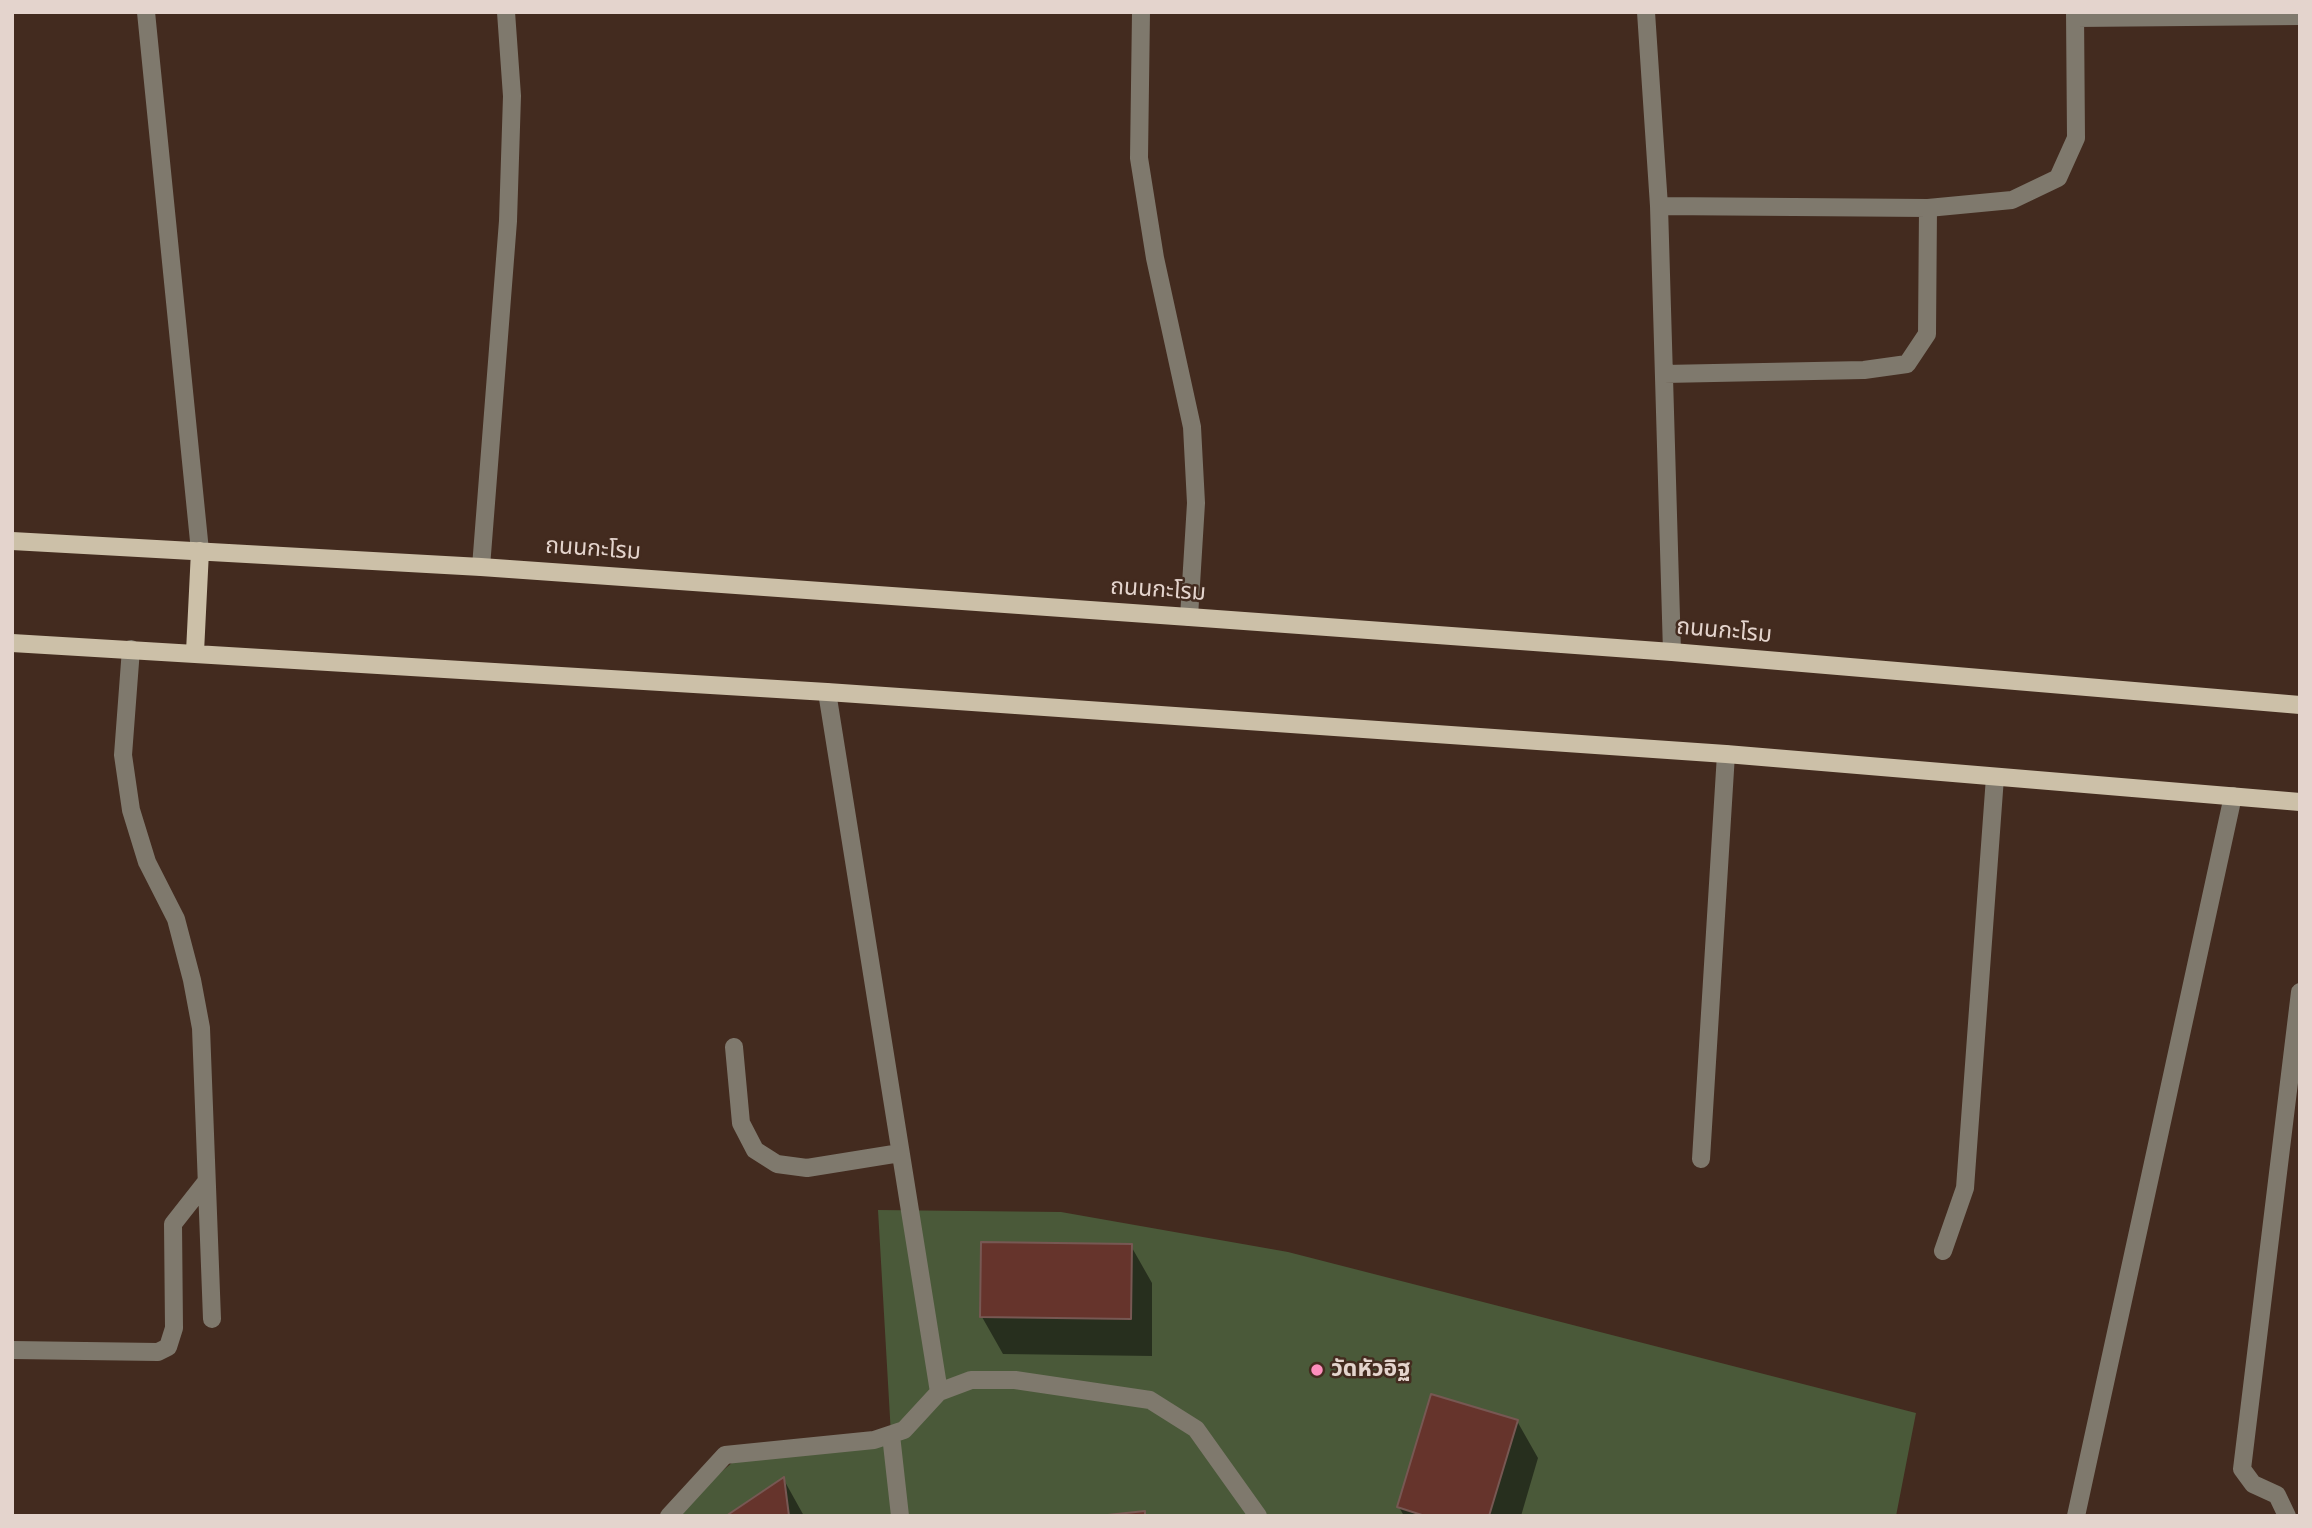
<!DOCTYPE html>
<meta charset="utf-8">
<style>
body{margin:0}
#map{position:relative;width:2312px;height:1528px;overflow:hidden;background:#432b1f;font-family:"Sofia Sans Condensed",sans-serif}
canvas{display:block}
.frame{position:absolute;inset:0;border:14px solid #e4d4cd;pointer-events:none}
</style>
<div id="map">
<canvas width="2312" height="1528"></canvas>
<div class="frame"></div>
</div>
<script>
const c = document.querySelector('canvas').getContext('2d');
c.lineJoin = 'round';
function fill(path, color) { c.fillStyle = color; c.fill(path, 'evenodd'); }
const toPath = rows => new Path2D(rows.map(r => 'M' + r).join(''));
function stroke(path, color, width, dash) { c.strokeStyle = color; c.lineWidth = width; c.lineCap = dash ? 'butt' : 'round'; c.setLineDash(dash || []); c.stroke(path); }
function drawText(font, color, halo, rows, align = 'center') {
  c.font = font + ' "Sofia Sans Condensed","Noto Sans Thai",sans-serif'; c.lineWidth = 5; c.setLineDash([]); c.textBaseline = 'middle'; c.strokeStyle = halo; c.fillStyle = color; for (const [text, x, y, turn = 0] of rows) {
    c.save(); c.translate(x, y); c.rotate((+turn || 0) * Math.PI / 180); c.textAlign = isNaN(turn) ? turn : align; if (halo) c.strokeText(text, 0, 0); c.fillText(text, 0, 0); c.restore();
  }
}
fill(toPath([
 [878,1210,1061,1212,1288,1252,1916,1413,1896,1516,669,1516,746,1451,891,1435]
]), '#4a5939');
fill(toPath([
 [1131,1246,1152,1283,1152,1356,1003,1354,982,1317],
 [1517,1421,1538,1458,1521,1516,1404,1516,1399,1507],
 [784,1480,804,1516,729,1516]
]), '#0007');
const building = toPath([
 [981,1242,1132,1244,1131,1319,980,1317,981,1242],
 [1431,1394,1518,1420,1489,1516,1425,1516,1397,1507,1431,1394],
 [784,1477,789,1516,726,1516,784,1477],
 [1145,1511,1145,1516,1098,1516,1145,1511]
]);
fill(building, '#66342c');
stroke(building, '#775853', 2);
stroke(toPath([
 [146,12,200,551],
 [1141,12,1139,158,1155,258,1192,427,1196,503,1189,617],
 [1646,12,1659,206,1672,652],
 [2076,18,2300,16],
 [1659,206,1928,208,2012,200,2058,178,2076,138,2075,12],
 [1664,374,1864,370,1907,364,1927,334,1928,208],
 [481,567,508,221,512,96,506,12],
 [131,649,123,755,131,810,147,862,176,919,192,980,201,1028,212,1319],
 [827,692,939,1392],
 [734,1047,741,1123,755,1150,777,1164,807,1168,900,1153],
 [1701,1159,1726,754],
 [1943,1251,1965,1188,1995,777],
 [12,1350,158,1352,168,1347,174,1328,173,1224,206,1182],
 [891,1435,900,1516],
 [669,1516,725,1455,874,1440,904,1430,939,1392,971,1380,1015,1380,1150,1400,1196,1429,1258,1516],
 [2076,1516,2233,796],
 [2287,1516,2277,1495,2253,1484,2242,1469,2300,992]
]), '#7f796d', 18);
stroke(toPath([
 [12,541,481,567,1189,617,1672,652,2300,705],
 [12,643,827,692,1726,754,2300,802],
 [195,652,200,551]
]), '#ccc0a8', 18);
for (const [x, y, r, color] of [
 [1317,1370,7,"#fe8ebd"]
]) { const dot = new Path2D(); dot.arc(x, y, r, 0, 2 * Math.PI); c.fillStyle = color; c.fill(dot); stroke(dot, '#432b1f', 2.5); }
drawText('23px', '#e4d4cd', '#432b1f', [
 ["ถนนกะโรม",593,550,4],
 ["ถนนกะโรม",1158,591,4],
 ["ถนนกะโรม",1724,632,5]
]);
drawText('bold 23px', '#e4d4cd', '#432b1f', [
 ["วัดหัวอิฐ",1331,1370]
], 'left');
</script>
